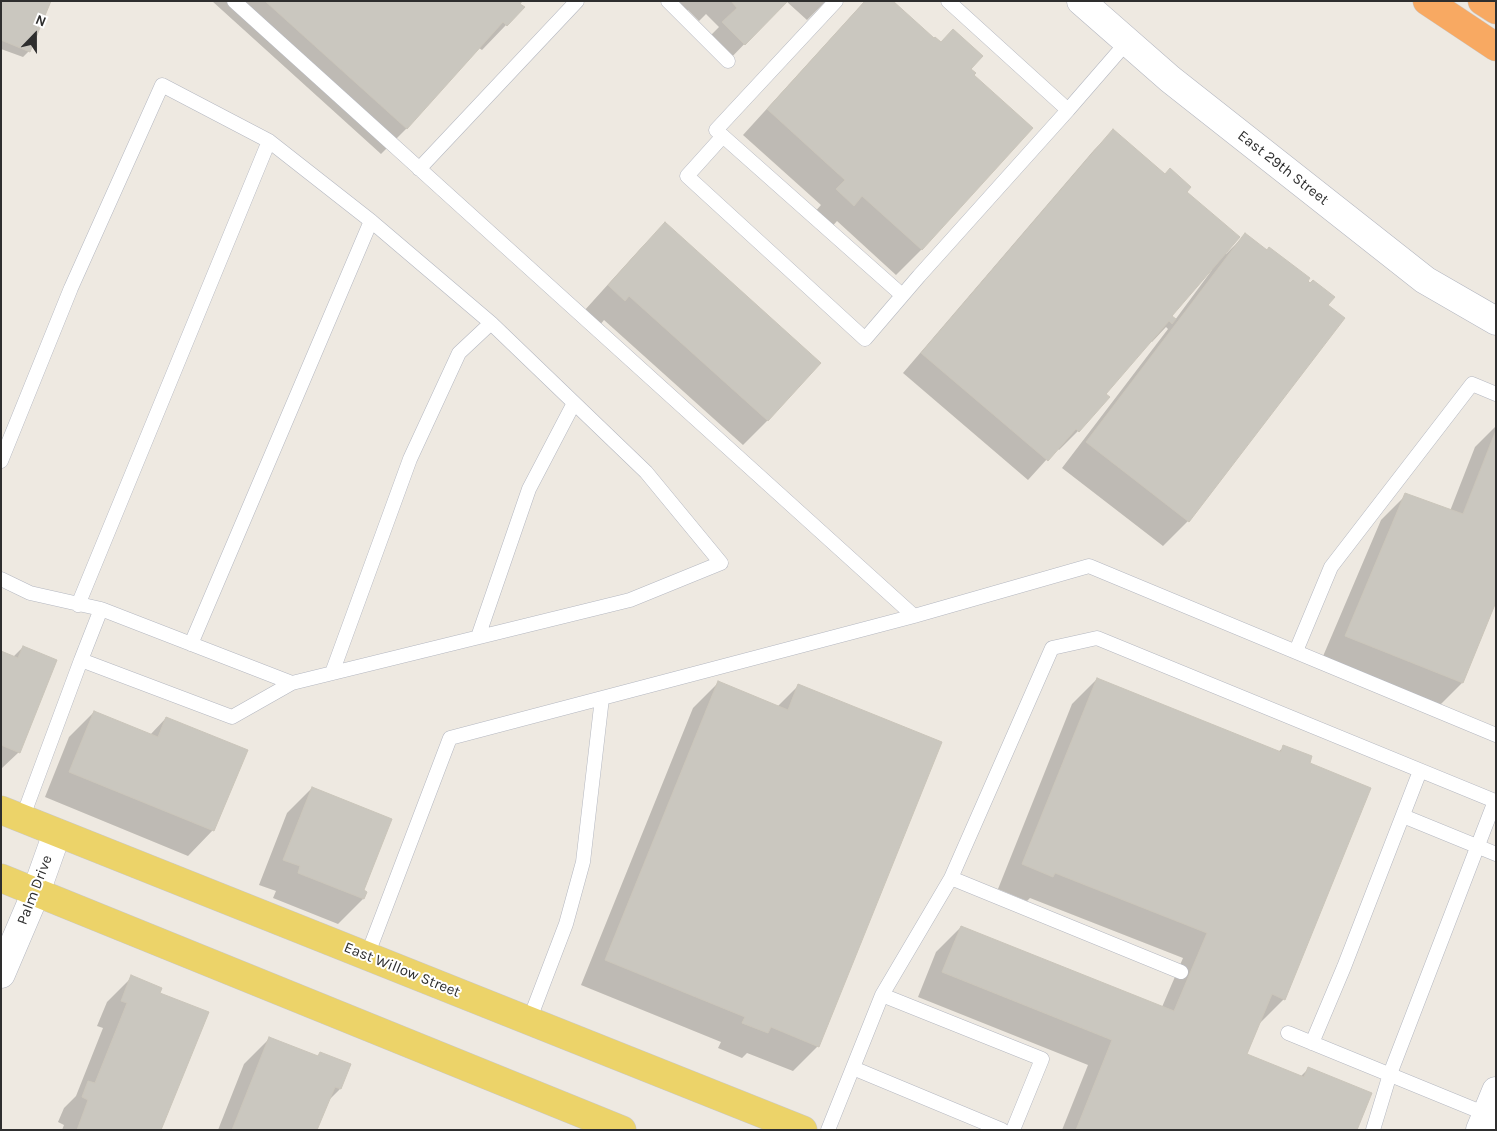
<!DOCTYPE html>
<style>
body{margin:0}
#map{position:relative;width:1497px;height:1131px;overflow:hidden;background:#eee9e1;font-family:Karla,sans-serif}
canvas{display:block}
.frame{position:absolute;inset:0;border:2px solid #2e2e2e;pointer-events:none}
.north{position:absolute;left:10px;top:10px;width:50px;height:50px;-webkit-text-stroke:4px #fff;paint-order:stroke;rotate:22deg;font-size:14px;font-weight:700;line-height:20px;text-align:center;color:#2e2e2e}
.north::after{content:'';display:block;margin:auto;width:18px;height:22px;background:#2e2e2e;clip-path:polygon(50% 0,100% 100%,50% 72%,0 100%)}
</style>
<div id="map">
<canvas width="1497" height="1131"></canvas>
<div class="frame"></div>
<div class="north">N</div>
</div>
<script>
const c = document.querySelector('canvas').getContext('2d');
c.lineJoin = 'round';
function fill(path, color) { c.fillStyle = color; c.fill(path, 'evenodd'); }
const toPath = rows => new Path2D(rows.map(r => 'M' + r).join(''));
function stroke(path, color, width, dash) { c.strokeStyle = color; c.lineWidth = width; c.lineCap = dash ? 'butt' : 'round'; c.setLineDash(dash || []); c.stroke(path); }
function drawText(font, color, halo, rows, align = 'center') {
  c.font = font + ' Karla,sans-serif'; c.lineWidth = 4; c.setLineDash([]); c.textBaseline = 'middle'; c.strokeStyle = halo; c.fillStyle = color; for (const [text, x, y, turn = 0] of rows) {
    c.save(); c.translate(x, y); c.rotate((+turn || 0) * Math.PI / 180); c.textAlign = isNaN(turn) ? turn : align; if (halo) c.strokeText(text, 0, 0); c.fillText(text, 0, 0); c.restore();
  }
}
fill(toPath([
 [1,1,29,51,23,57,1,49],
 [212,1,521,1,506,25,482,50,479,48,406,129,381,154],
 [672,1,786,1,725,64,704,42,719,27,706,14,699,21,688,10,682,17],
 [786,1,826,1,807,20],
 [865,1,941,44,969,69,972,75,1032,128,921,250,896,275,837,221,829,230,812,215,821,205,743,135],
 [1113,131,1185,192,1226,254,1245,235,1306,282,1327,305,1188,521,1163,546,1062,468,1168,329,1166,327,1152,342,1150,341,1104,394,1078,431,1059,450,1057,448,1028,480,903,373,1094,150],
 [1211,269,1212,270,1175,320,1170,316],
 [665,224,768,420,743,445,604,320,600,325,584,311,640,249],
 [1496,426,1496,598,1462,683,1437,708,1321,661,1381,520,1406,495,1450,511,1475,447],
 [23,647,19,752,1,769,1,652,13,657],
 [1097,679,1278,752,1284,747,1284,999,1259,1024,1246,1055,1300,1077,1309,1068,1355,1130,1062,1130,1088,1065,918,997,936,952,961,927,1162,1007,1183,958,1030,898,1027,901,998,889,1072,704],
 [718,683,777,707,799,685,818,1046,793,1071,747,1053,742,1058,718,1048,721,1042,581,985,693,708],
 [94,712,150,735,166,718,213,830,188,856,45,797,69,737],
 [312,788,362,891,365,892,363,899,338,924,273,898,276,891,259,885,287,813],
 [132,977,158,993,160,1130,62,1130,64,1125,58,1122,64,1108,76,1096,103,1028,97,1026,107,1002],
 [269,1039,317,1057,321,1053,350,1064,340,1089,328,1101,316,1130,218,1130,244,1064]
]), '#0003');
const building = toPath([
 [1,1,51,1,30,52,1,40,1,1],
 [265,1,522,1,520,4,525,7,507,26,503,22,407,129,265,1],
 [731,1,788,1,745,45,722,22,737,8,731,1],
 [865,1,893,1,934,38,935,37,941,42,953,29,983,56,971,69,976,73,974,75,1033,128,922,250,862,196,854,206,836,189,845,180,767,109,865,1],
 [1113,129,1165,174,1170,168,1191,187,1187,192,1240,237,1172,316,1176,319,1172,324,1169,321,1106,394,1110,397,1079,432,1076,429,1048,461,921,353,1113,129],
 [665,222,821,363,768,421,629,296,625,301,608,285,665,222],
 [1245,233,1267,250,1269,247,1310,278,1308,281,1310,283,1313,280,1335,297,1328,305,1345,318,1189,522,1086,442,1245,233],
 [1496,430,1496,602,1463,683,1345,636,1405,493,1463,514,1496,430],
 [23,646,57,660,20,753,1,745,1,651,18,658,23,646],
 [1097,678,1281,752,1283,745,1312,756,1310,763,1371,788,1285,1000,1272,994,1247,1054,1304,1077,1308,1067,1372,1093,1357,1130,1076,1130,1112,1040,942,972,961,926,1174,1011,1207,933,1055,873,1053,877,1022,864,1097,678],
 [718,681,788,710,798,684,942,742,819,1047,771,1027,768,1033,742,1023,745,1017,605,960,718,681],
 [94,711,158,737,166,717,248,750,214,831,69,772,94,711],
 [312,787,392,819,364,890,367,892,364,899,298,873,300,866,283,860,312,787],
 [131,975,162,988,160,993,209,1012,161,1130,77,1130,88,1100,82,1097,88,1081,95,1083,127,1003,121,1001,131,975],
 [269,1037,318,1056,320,1052,351,1064,341,1089,335,1087,317,1130,232,1130,269,1037]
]);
fill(building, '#cac7bf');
stroke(building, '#cac5ba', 1);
const service = toPath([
 [234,1,914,616],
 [668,1,728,61],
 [836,1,716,130,902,295],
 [948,1,1068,110,1127,42],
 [723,136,687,176,865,339,919,276,1068,110],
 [419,169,577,1],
 [1,461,71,288,162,85,269,141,371,221,491,323,646,472,721,563,630,600,292,683,232,717,81,660,22,819],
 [1,579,30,593,101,609,292,683],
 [78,605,269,141],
 [478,637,529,489,574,403],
 [191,644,371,221],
 [1296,651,1331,567,1472,384,1496,394],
 [81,660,101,609],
 [332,673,410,459,459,353,491,323],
 [1403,816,1496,854],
 [951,878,1052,648,1097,638,1495,801,1390,1074,1373,1130],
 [367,956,450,738,914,616,1089,566,1496,735],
 [882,995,1042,1059,1013,1130],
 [529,1021,566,924,583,862,602,698],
 [1288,1033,1486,1114],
 [1312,1043,1344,967,1420,771],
 [853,1068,1002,1130],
 [828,1130,882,995,951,878,1181,972]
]);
const minor = toPath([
 [1081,1,1170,79,1425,280,1496,321],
 [1,974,36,892,57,833]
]);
const tertiary = toPath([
 [1480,1130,1496,1091]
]);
const primary = toPath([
 [1,810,803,1130],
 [1,878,622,1130]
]);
const motorway = toPath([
 [1427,1,1496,47],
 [1482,1,1496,10]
]);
stroke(service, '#b4b7c0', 15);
stroke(minor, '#b4b7c0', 29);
stroke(tertiary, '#b4b7c0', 29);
stroke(primary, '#c9c9c9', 29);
stroke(motorway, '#c9c9c9', 29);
stroke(service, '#fff', 14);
stroke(minor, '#fff', 28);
stroke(tertiary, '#fff', 28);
stroke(primary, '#ecd369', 28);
stroke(motorway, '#f8a962', 28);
drawText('15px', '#2e2e2e', '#fff', [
 ["East 29th Street",1283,168,38],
 ["Palm Drive",35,890,-69],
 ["East Willow Street",402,970,22]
]);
</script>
